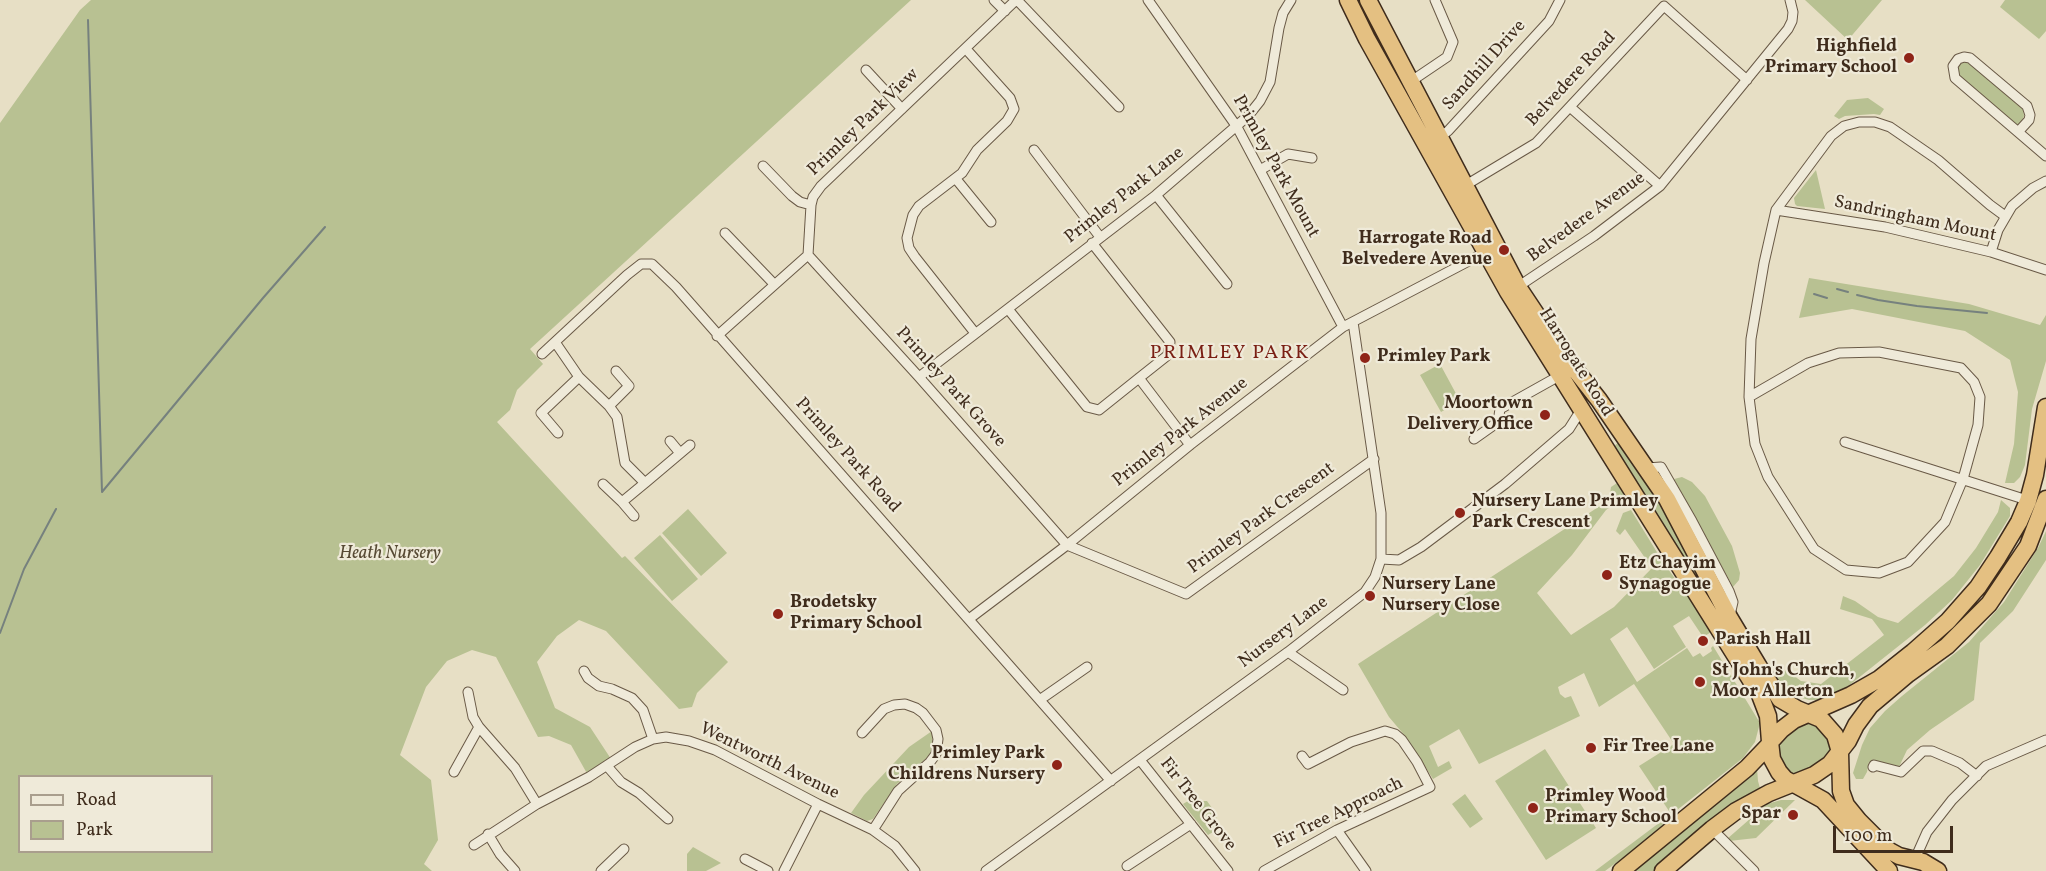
<!DOCTYPE html>
<style>
body{margin:0}
#map{position:relative;width:2046px;height:871px;overflow:hidden;background:#e7dfc5;font-family:Vollkorn,serif}
canvas{display:block}
.legend{position:absolute;left:18px;top:775px;width:195px;height:78px;box-sizing:border-box;background:#efead9;border:2px solid #a99e8d;margin:0;padding:8px 10px;list-style:none;font-size:18px;color:#3f2c1c}
.legend li{display:flex;align-items:center;gap:12px;height:30px}
.legend b{width:30px;border:2px solid #a99e8d}
.scale{position:absolute;left:1833px;top:826px;width:120px;height:27px;box-sizing:border-box;border:3px solid #3f2c1c;border-top:0;padding-left:8px;font-size:18px;line-height:21px;white-space:nowrap;color:#3f2c1c;-webkit-text-stroke:4px #efead9;paint-order:stroke}
</style>
<div id="map">
<canvas width="2046" height="871"></canvas>
<ul class="legend">
<li><b style="height:8px;background:#efead9"></b>Road</li>
<li><b style="height:16px;background:#b8c192"></b>Park</li>
</ul>
<div class="scale">100 m</div>
</div>
<script>
const c = document.querySelector('canvas').getContext('2d');
c.lineJoin = 'round';
function fill(path, color) { c.fillStyle = color; c.fill(path, 'evenodd'); }
const toPath = rows => new Path2D(rows.map(r => 'M' + r).join(''));
function stroke(path, color, width, dash) { c.strokeStyle = color; c.lineWidth = width; c.lineCap = dash ? 'butt' : 'round'; c.setLineDash(dash || []); c.stroke(path); }
function drawText(font, color, halo, rows, align = 'center') {
  c.font = font + ' Vollkorn,serif'; c.lineWidth = 4.5; c.setLineDash([]); c.textBaseline = 'middle'; c.strokeStyle = halo; c.fillStyle = color; for (const [text, x, y, turn = 0] of rows) {
    c.save(); c.translate(x, y); c.rotate((+turn || 0) * Math.PI / 180); c.textAlign = isNaN(turn) ? turn : align; if (halo) c.strokeText(text, 0, 0); c.fillText(text, 0, 0); c.restore();
  }
}
fill(toPath([
 [91,0,911,0,530,349,543,364,517,390,510,410,497,422,622,558,625,556,728,662,697,693,692,707,679,709,606,631,579,620,557,636,537,662,555,708,590,727,613,762,589,777,571,745,549,736,538,737,496,657,472,650,447,661,426,687,400,755,431,780,438,840,424,864,432,871,0,871,0,123,80,10],
 [20,776,212,776,212,852,20,852],
 [1805,0,1882,0,1848,40],
 [2005,0,2046,0,2046,31,2039,39,2000,7],
 [1967,60,2023,107,2024,116,2021,123,2018,125,2011,121,1960,78,1958,66,1960,63],
 [1868,98,1884,109,1880,115,1874,114,1845,116,1839,119,1834,116,1847,100],
 [1816,170,1825,209,1797,206,1795,204,1794,198],
 [1809,278,1969,304,2040,325,2046,315,2046,361,2032,409,2025,465,2020,477,2014,483,2005,483,2014,444,2018,392,2010,360,1965,331,1852,309,1799,318],
 [1440,364,1460,401,1441,412,1420,375],
 [1619,442,1648,476,1725,618,1719,621,1613,447],
 [1682,477,1692,482,1705,496,1732,546,1740,573,1739,580,1733,587,1674,479],
 [1617,483,1625,496,1606,510,1572,555,1537,593,1571,635,1614,607,1652,568,1625,529,1620,535,1616,531,1623,513,1631,510,1663,562,1713,631,1703,637,1689,616,1673,626,1686,647,1654,669,1627,627,1610,639,1637,682,1687,648,1693,657,1700,653,1703,657,1712,651,1711,648,1713,646,1760,723,1755,742,1743,758,1672,814,1675,819,1605,871,1595,871,1671,814,1639,766,1674,744,1634,684,1599,707,1584,673,1558,687,1560,694,1565,698,1571,696,1580,716,1479,764,1459,729,1429,746,1438,767,1449,761,1452,768,1433,779,1406,737,1389,717,1358,664,1609,500,1611,487],
 [2001,500,2010,508,2010,516,1980,565,1952,600,1925,625,1842,691,1827,700,1809,700,1795,696,1783,690,1774,680,1786,670,1801,681,1821,684,1884,635,1872,619,1840,609,1843,596,1855,601,1878,617,1898,623,1954,576,1976,548,1998,512],
 [688,509,727,553,701,576,662,533],
 [2046,531,2046,560,2013,611,1980,643,1974,700,1930,730,1907,750,1898,769,1869,762,1867,772,1863,779,1856,779,1853,773,1862,745,1870,728,1885,711,1902,696,1969,642,2004,602,2038,548],
 [660,535,698,579,672,601,634,558],
 [1806,723,1811,723,1823,728,1833,747,1826,760,1801,773,1794,774,1786,769,1779,758,1778,744,1792,729],
 [932,731,933,747,930,755,897,784,873,819,867,821,851,813,864,795,909,747],
 [1545,749,1596,828,1546,860,1495,781],
 [1757,768,1758,781,1761,792,1656,871,1629,871],
 [1465,794,1483,819,1470,828,1452,804],
 [1781,800,1795,800,1756,838,1729,841,1727,839,1767,804],
 [1188,801,1207,801,1217,815,1213,832,1208,835,1183,804],
 [693,847,721,863,706,871,687,871,687,854]
]), '#b8c192');
stroke(toPath([
 [88,20,102,492,263,298,325,227],
 [1837,289,1848,292],
 [1814,294,1827,298],
 [1857,295,1878,300,1917,306,1987,313],
 [0,633,24,569,56,509]
]), '#76817e', 2);
const street = toPath([
 [994,0,1005,11],
 [1017,0,1119,107],
 [1148,0,1237,127,1343,327],
 [1664,6,1747,80],
 [966,49,1010,98,1014,109,1007,121,977,150,962,173,919,206,913,215,907,238,909,248,915,257,975,333],
 [866,70,902,109],
 [1410,82,1447,57,1453,42,1435,0],
 [1570,107,1660,186],
 [2019,131,2029,120,2030,115,2027,106,1970,58,1964,57,1958,59,1953,66,1955,78,2046,156],
 [1439,138,1448,131,1549,21,1560,0],
 [1034,150,1100,237],
 [763,166,792,196,800,202,811,205],
 [1260,170,1288,154,1312,158],
 [956,179,991,222],
 [1466,185,1536,143,1664,6],
 [1156,195,1227,284],
 [1776,210,1885,227,1991,252,2046,270],
 [725,233,774,284],
 [1991,252,1998,230,2012,206,2033,188,2046,181],
 [808,255,919,377,1067,545,1186,594,1374,459],
 [1516,288,1594,236,1660,186,1788,29,1792,21,1793,12,1790,0],
 [1008,309,1087,407,1099,410,1139,378,1168,355,1170,342,1092,243],
 [717,336,808,255,811,205,813,197,821,186,1016,0],
 [555,342,579,377,609,406,617,417,625,463,645,483,622,502,603,484],
 [542,354,627,275,641,264,652,264,676,287,1111,781],
 [919,377,1156,195,1248,116,1260,101,1270,82,1279,28,1283,13,1291,0],
 [1139,378,1190,445],
 [1749,397,1808,363,1839,353,1879,352,1961,368,1974,382,1980,397,1978,425,1963,479,1945,522,1908,562,1879,573,1846,570,1814,549,1768,477,1755,444,1749,397,1751,339,1764,263,1776,210,1831,136,1844,126,1859,122,1875,122,1890,127,1938,160,1990,205,2005,216],
 [609,406,629,386,616,371],
 [558,433,541,413,579,377],
 [1474,439,1498,422,1500,409,1559,376],
 [670,441,680,453],
 [1845,442,2030,501],
 [1647,468,1661,467,1692,521,1729,591,1733,602,1730,615],
 [645,483,690,445],
 [622,502,634,516],
 [1381,559,1399,560,1421,547,1505,484,1569,429,1581,410],
 [969,619,1067,545,1190,445,1343,327,1486,252],
 [1288,652,1343,690],
 [584,671,588,678,599,686,612,689,632,698,643,710,653,739],
 [468,692,473,717,479,727,515,768,537,804],
 [1041,699,1087,667],
 [862,733,884,709,894,705,905,704,916,708,923,713,936,730,938,739,936,754,930,762,898,791,873,830],
 [1140,760,1228,871],
 [607,766,621,782,639,793,668,819],
 [1873,767,1874,765,1901,772,1923,751,1932,751,1960,763,1977,776],
 [454,772,479,727],
 [1712,829,1754,871],
 [1337,830,1366,871],
 [488,834,500,854,515,871],
 [474,845,537,804,589,777,635,747,653,739,666,737,689,741,715,750,818,804,873,830,895,846,915,871],
 [745,859,768,871],
 [1915,859,1927,832,1952,800,1986,766,2046,740],
 [1127,866,1191,824],
 [601,871,624,849],
 [784,871,818,804],
 [986,871,1288,652,1365,592,1375,577,1381,559,1381,513,1353,322],
 [1264,871,1337,830,1430,787,1417,762,1402,740,1395,734,1385,731,1351,742,1308,764,1302,756]
]);
const highway = toPath([
 [1348,0,1367,39,1508,292,1760,695,1768,716,1770,742],
 [1368,0,1518,287,1562,353,1599,400,1667,499,1729,617,1759,667,1780,699,1797,709,1821,719,1835,735,1840,752,1841,791,1846,805,1859,821,1888,850,1899,856,1923,862,1938,871],
 [1621,871,1747,768,1769,745],
 [1663,871,1712,829,1736,811,1769,793,1814,775,1830,764,1848,741,1856,725,1870,706,1908,674,1947,646,1989,604,2028,546,2046,499],
 [1889,871,1823,800,1785,779,1779,772,1772,759,1770,742,1781,730,1794,720,1851,695,1879,679,1913,652,1948,621,1978,587,1998,557,2019,522,2028,501,2035,475,2046,407]
]);
stroke(street, '#695946', 11);
stroke(highway, '#3f2c1c', 19);
stroke(street, '#efead9', 9);
stroke(highway, '#e4c082', 16);
for (const [x, y, r, color] of [
 [1909,58,6,"#8f2418"],
 [1504,250,6,"#8f2418"],
 [1365,358,6,"#8f2418"],
 [1545,415,6,"#8f2418"],
 [1460,513,6,"#8f2418"],
 [1607,575,6,"#8f2418"],
 [1370,596,6,"#8f2418"],
 [778,614,6,"#8f2418"],
 [1703,641,6,"#8f2418"],
 [1700,682,6,"#8f2418"],
 [1591,748,6,"#8f2418"],
 [1057,765,6,"#8f2418"],
 [1533,808,6,"#8f2418"],
 [1793,815,6,"#8f2418"]
]) { const dot = new Path2D(); dot.arc(x, y, r, 0, 2 * Math.PI); c.fillStyle = color; c.fill(dot); stroke(dot, '#efead9', 2); }
drawText('bold 18px', '#3f2c1c', '#efead9', [
 ["Highfield",1897,48,"right"],
 ["Primary School",1897,69,"right"],
 ["Harrogate Road",1492,240,"right"],
 ["Belvedere Avenue",1492,261,"right"],
 ["Primley Park",1377,358],
 ["Moortown",1533,405,"right"],
 ["Delivery Office",1533,426,"right"],
 ["Nursery Lane Primley",1472,503],
 ["Park Crescent",1472,524],
 ["Etz Chayim",1619,565],
 ["Synagogue",1619,586],
 ["Nursery Lane",1382,586],
 ["Nursery Close",1382,607],
 ["Brodetsky",790,604],
 ["Primary School",790,625],
 ["Parish Hall",1715,641],
 ["St John's Church,",1712,672],
 ["Moor Allerton",1712,693],
 ["Fir Tree Lane",1603,748],
 ["Primley Park",1045,755,"right"],
 ["Childrens Nursery",1045,776,"right"],
 ["Primley Wood",1545,798],
 ["Primary School",1545,819],
 ["Spar",1781,815,"right"]
], 'left');
drawText('18px', '#3f2c1c', '#efead9', [
 ["Sandhill Drive",1485,66,-48],
 ["Belvedere Road",1572,80,-47],
 ["Primley Park View",864,123,-44],
 ["Primley Park Mount",1275,167,61],
 ["Primley Park Lane",1125,196,-38],
 ["Belvedere Avenue",1587,218,-36],
 ["Sandringham Mount",1915,220,12],
 ["Harrogate Road",1575,363,58],
 ["Primley Park Grove",950,388,48],
 ["Primley Park Avenue",1181,433,-38],
 ["Primley Park Road",847,456,48],
 ["Primley Park Crescent",1262,519,-36],
 ["Nursery Lane",1284,633,-37],
 ["Wentworth Avenue",769,762,26],
 ["Fir Tree Grove",1197,805,52],
 ["Fir Tree Approach",1339,814,-26]
]);
drawText('italic 18px', '#574a34', '#efead9', [
 ["Heath Nursery",390,555]
]);
c.letterSpacing = '1.5px';
drawText('20px', '#7a1f14', '#efead9', [
 ["PRIMLEY PARK",1230,354]
]);
c.letterSpacing = '0px';
</script>
